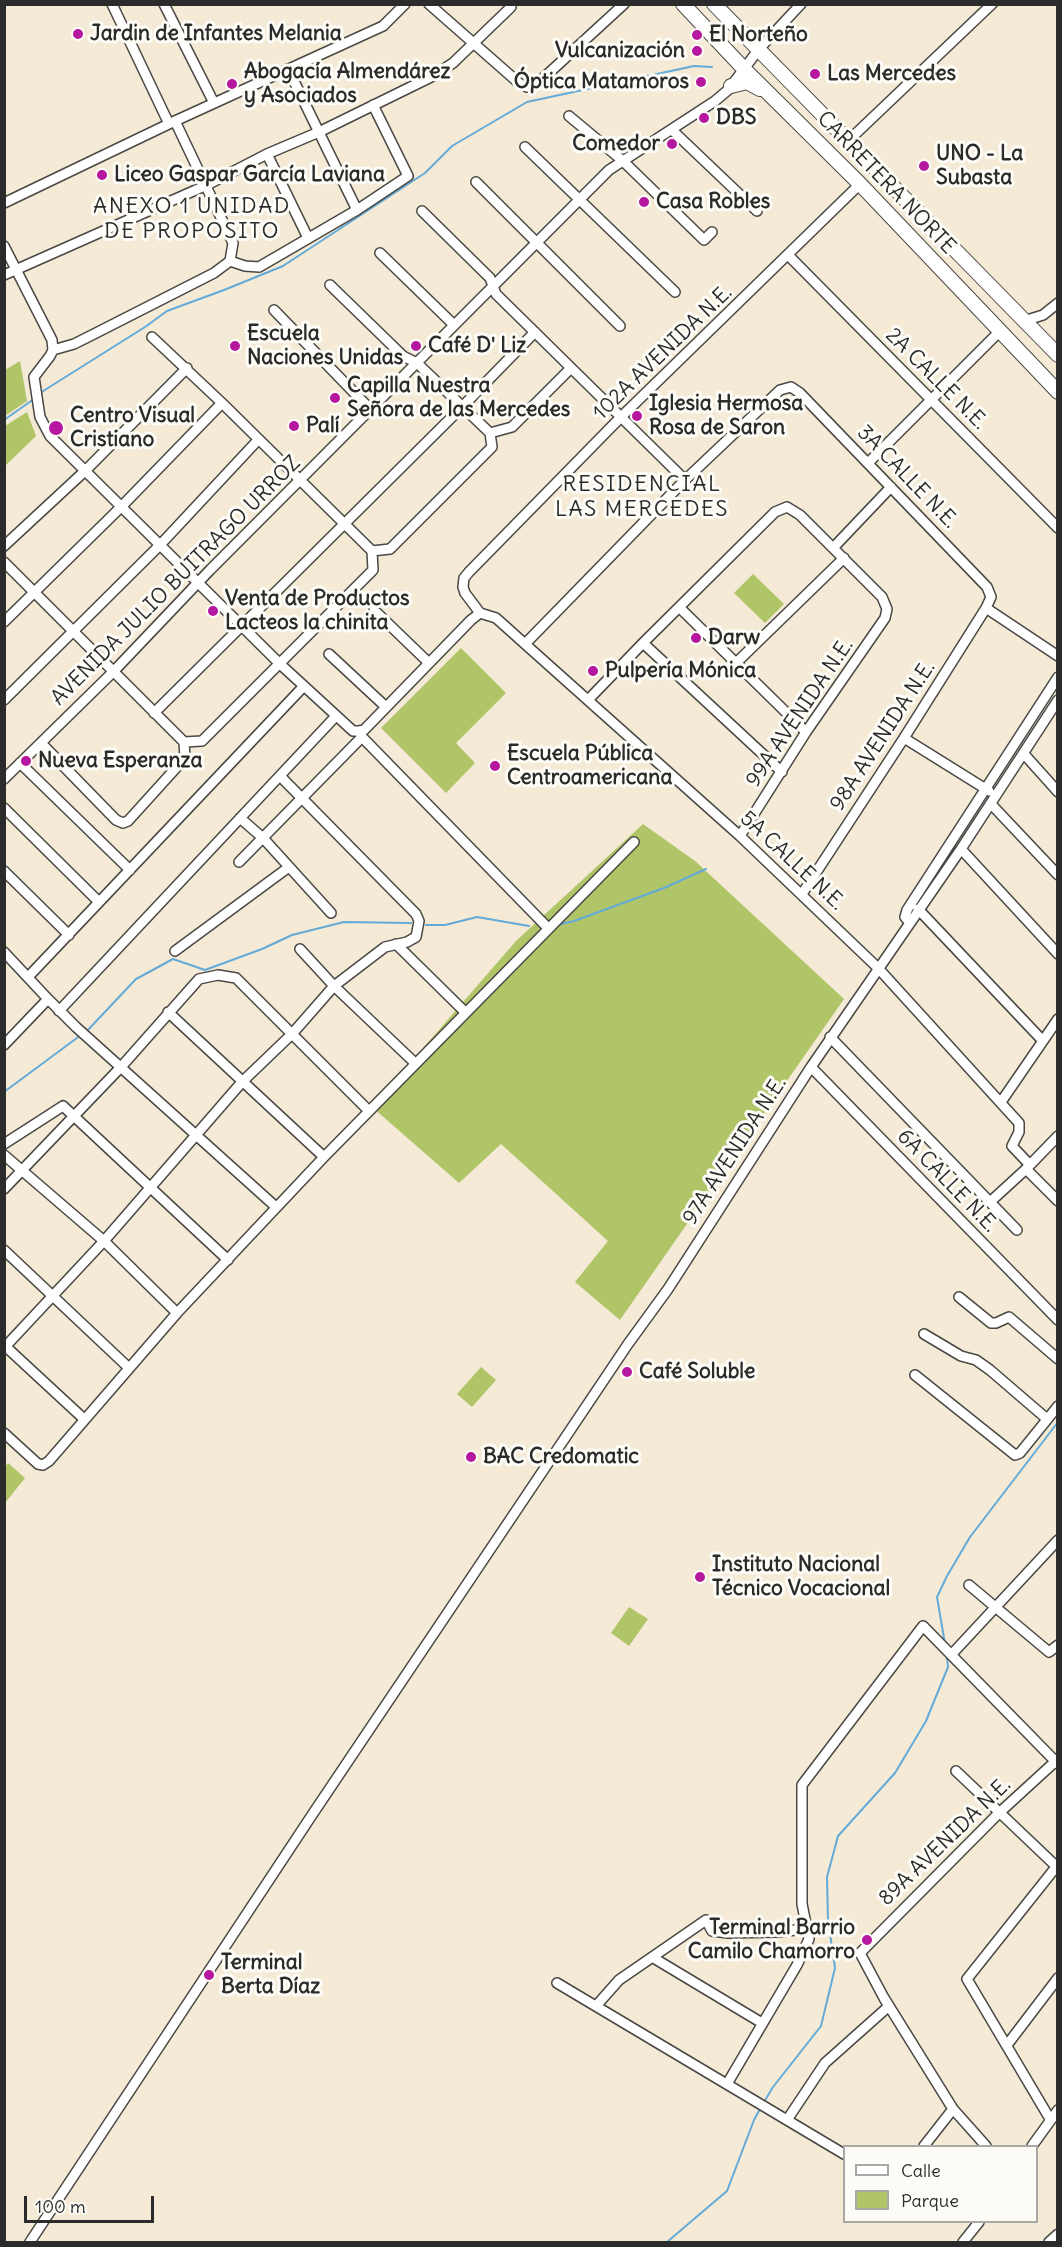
<!DOCTYPE html>
<meta charset="utf-8">
<style>
body{margin:0}
#map{position:relative;width:1062px;height:2247px;overflow:hidden;background:#f4ead5;font-family:Delius,sans-serif}
canvas{display:block}
.frame{position:absolute;inset:0;border:6px solid #2b2b2b;pointer-events:none}
.legend{position:absolute;left:843px;top:2145px;width:195px;height:78px;box-sizing:border-box;background:#fdfcf7;border:2px solid #a9a8a5;margin:0;padding:8px 10px;list-style:none;font-size:18px;color:#2b2b2b}
.legend li{display:flex;align-items:center;gap:12px;height:30px}
.legend b{width:30px;border:2px solid #a9a8a5}
.scale{position:absolute;left:24px;top:2196px;width:130px;height:27px;box-sizing:border-box;border:3px solid #2b2b2b;border-top:0;padding-left:8px;font-size:18px;line-height:21px;white-space:nowrap;color:#2b2b2b;-webkit-text-stroke:4px #fdfcf7;paint-order:stroke}
</style>
<div id="map">
<canvas width="1062" height="2247"></canvas>
<div class="frame"></div>
<ul class="legend">
<li><b style="height:8px;background:#fff"></b>Calle</li>
<li><b style="height:16px;background:#b0c468"></b>Parque</li>
</ul>
<div class="scale">100 m</div>
</div>
<script>
const c = document.querySelector('canvas').getContext('2d');
c.lineJoin = 'round';
function fill(path, color) { c.fillStyle = color; c.fill(path, 'evenodd'); }
const toPath = rows => new Path2D(rows.map(r => 'M' + r).join(''));
function stroke(path, color, width, dash) { c.strokeStyle = color; c.lineWidth = width; c.lineCap = dash ? 'butt' : 'round'; c.setLineDash(dash || []); c.stroke(path); }
function drawText(font, color, halo, rows, align = 'center') {
  c.font = font + ' Delius,sans-serif'; c.lineWidth = 6; c.setLineDash([]); c.textBaseline = 'middle'; c.strokeStyle = halo; c.fillStyle = color; for (const [text, x, y, turn = 0] of rows) {
    c.save(); c.translate(x, y); c.rotate((+turn || 0) * Math.PI / 180); c.textAlign = isNaN(turn) ? turn : align; if (halo) c.strokeText(text, 0, 0); c.fillText(text, 0, 0); c.restore();
  }
}
fill(toPath([
 [20,361,27,401,5,416,5,370],
 [27,412,36,436,5,466,5,426],
 [753,574,784,604,765,623,734,593],
 [461,648,506,693,456,743,475,763,446,793,381,728],
 [643,824,695,861,844,999,620,1320,575,1282,608,1241,501,1144,459,1183,372,1107,516,941],
 [481,1367,496,1380,472,1407,457,1394],
 [8,1463,25,1478,5,1503,5,1467],
 [629,1607,648,1619,629,1646,611,1633]
]), '#b0c468');
stroke(toPath([
 [40,393,145,327,167,311,224,290,283,266,425,173,452,146,527,102,694,66,712,67],
 [4,420,34,399],
 [426,925,445,925,477,917,529,926],
 [557,925,574,921,664,888,706,869],
 [86,1032,136,979,173,959,205,970,262,949,292,935,344,922,411,923],
 [4,1092,81,1035],
 [945,1644,937,1597,947,1576,970,1537,1058,1422],
 [764,2102,773,2087,821,2026,835,1968,828,1920,827,1877,838,1836,895,1773,926,1721,948,1667,947,1656],
 [667,2242,727,2191,754,2120,761,2107]
]), '#63aad9', 2);
const minor = toPath([
 [112,4,169,124],
 [164,4,214,103],
 [429,4,520,84,527,87,538,83,624,4],
 [288,69,357,210],
 [569,116,623,161,704,240,712,232],
 [672,130,757,211],
 [847,142,992,4],
 [525,147,675,292],
 [267,154,308,238],
 [476,182,620,326],
 [4,203,175,121,383,26,405,4],
 [422,211,490,278,496,294,685,480],
 [4,246,52,340,53,350,50,356,34,377,40,417,50,436,280,664,353,731,359,731,362,737,548,928],
 [380,253,454,325],
 [789,256,1058,528],
 [230,261,245,266,259,267,357,210,408,176,373,105],
 [4,275,207,185,267,154,319,132,433,76,453,63,511,7],
 [330,285,403,356,417,363,490,433],
 [274,310,370,409],
 [1024,321,1043,315,1058,303],
 [152,337,222,403,372,551],
 [53,350,74,344,92,335,214,273,230,261,233,243,175,121],
 [868,463,1000,331],
 [4,546,86,470,187,368],
 [833,548,891,487],
 [4,562,184,742],
 [680,608,806,732],
 [986,608,1058,656],
 [374,610,429,663],
 [480,613,496,618,525,644,740,836,878,968,1019,1123,1019,1132,1012,1146,1030,1165],
 [480,613,465,593,463,587,464,578,469,572,621,417,860,184],
 [4,622,121,507,222,403],
 [643,643,782,772],
 [525,644,685,480,780,390,791,387,800,393,987,587,991,597,986,608,904,738,802,894],
 [329,654,386,707],
 [736,663,844,558],
 [4,700,160,545,258,440],
 [588,700,643,643,775,512,787,507,800,515,882,597,887,609,885,618,806,732,740,836],
 [154,713,462,407,535,332],
 [359,731,364,730,471,620,480,613],
 [904,738,989,791],
 [41,743,116,820,123,823,128,821,185,758,184,742,202,741,373,570,372,551,390,549,492,447,490,433,512,427,571,368],
 [1024,754,1058,792],
 [20,763,130,870],
 [4,779,113,672,210,570,609,170,715,101,728,90,759,49,801,4],
 [991,804,1058,875],
 [4,808,99,902],
 [240,818,263,838,331,913],
 [961,849,1058,954],
 [239,862,362,737],
 [4,871,69,935],
 [918,909,1043,1041],
 [909,922,905,917,907,910,1058,677],
 [396,944,465,1012],
 [300,949,334,986,415,1063],
 [175,951,289,867],
 [4,952,48,999,4,1045],
 [29,976,304,686],
 [48,999,76,1027,276,1207],
 [59,1011,336,716],
 [168,1012,324,1157],
 [830,1037,1017,1230],
 [811,1067,1058,1320],
 [1001,1102,1058,1019],
 [4,1144,63,1106,228,1260],
 [4,1155,104,1241,177,1313],
 [1026,1169,1058,1201],
 [4,1189,121,1067,199,979,218,975,236,978,368,1110],
 [990,1202,1026,1169,1058,1136],
 [4,1250,129,1368],
 [959,1297,991,1323,996,1323,1009,1317,1058,1359],
 [924,1334,961,1356,976,1360,990,1370,1047,1419],
 [4,1345,84,1419],
 [4,1348,104,1241,242,1082,292,1034,334,986,385,947,407,942,416,937,419,921,416,914,280,776],
 [915,1375,1015,1455,1020,1453,1058,1406],
 [4,1433,38,1464,43,1465,49,1461,177,1313,324,1157,634,842],
 [969,1585,1049,1652,1058,1645],
 [951,1655,1058,1540],
 [956,1771,1058,1868],
 [652,1957,762,2023],
 [557,1983,844,2154],
 [596,2006,619,1980,706,1920,712,1931,728,1933,778,1932,822,1927],
 [1007,2045,1058,1978],
 [727,2084,797,1965,809,1939,802,1904,802,1785,923,1626,1058,1764],
 [1050,2119,967,1979,1056,1867],
 [787,2120,825,2063,889,2006],
 [924,2146,953,2109],
 [986,2146,953,2109,884,1998,860,1953,999,1813,1058,1759],
 [1032,2146,1058,2110],
 [30,2242,310,1818,628,1344,668,1289,811,1067,961,849,1058,700],
 [963,2242,979,2222],
 [1049,2242,1058,2234]
]);
const highway = toPath([
 [683,4,745,70,860,184,1058,392],
 [714,4,1058,355],
 [731,86,747,82,760,89]
]);
stroke(minor, '#494844', 12);
stroke(highway, '#494844', 16);
stroke(minor, '#fff', 9);
stroke(highway, '#fff', 14);
for (const [x, y, r, color] of [
 [78,34,6,"#b5179e"],
 [697,35,6,"#b5179e"],
 [697,51,6,"#b5179e"],
 [815,74,6,"#b5179e"],
 [701,82,6,"#b5179e"],
 [232,84,6,"#b5179e"],
 [704,118,6,"#b5179e"],
 [672,144,6,"#b5179e"],
 [924,166,6,"#b5179e"],
 [102,175,6,"#b5179e"],
 [644,202,6,"#b5179e"],
 [235,346,6,"#b5179e"],
 [416,346,6,"#b5179e"],
 [335,398,6,"#b5179e"],
 [637,416,6,"#b5179e"],
 [294,426,6,"#b5179e"],
 [56,428,8,"#b5179e"],
 [213,611,6,"#b5179e"],
 [696,638,6,"#b5179e"],
 [593,671,6,"#b5179e"],
 [26,761,6,"#b5179e"],
 [495,766,6,"#b5179e"],
 [627,1372,6,"#b5179e"],
 [471,1457,6,"#b5179e"],
 [700,1577,6,"#b5179e"],
 [867,1940,6,"#b5179e"],
 [209,1975,6,"#b5179e"]
]) { const dot = new Path2D(); dot.arc(x, y, r, 0, 2 * Math.PI); c.fillStyle = color; c.fill(dot); stroke(dot, '#fdfcf7', 2); }
drawText('bold 21px', '#2b2b2b', '#fdfcf7', [
 ["Jardin de Infantes Melania",90,34],
 ["El Norteño",709,35],
 ["Vulcanización",685,51,"right"],
 ["Abogacía Almendárez",244,72],
 ["y Asociados",244,96],
 ["Las Mercedes",827,74],
 ["Óptica Matamoros",689,82,"right"],
 ["DBS",716,118],
 ["Comedor",660,144,"right"],
 ["UNO - La",936,154],
 ["Subasta",936,178],
 ["Liceo Gaspar García Laviana",114,175],
 ["Casa Robles",656,202],
 ["Escuela",247,334],
 ["Naciones Unidas",247,358],
 ["Café D' Liz",428,346],
 ["Capilla Nuestra",347,386],
 ["Señora de las Mercedes",347,410],
 ["Iglesia Hermosa",649,404],
 ["Rosa de Saron",649,428],
 ["Centro Visual",70,416],
 ["Cristiano",70,440],
 ["Palí",306,426],
 ["Venta de Productos",225,599],
 ["Lacteos la chinita",225,623],
 ["Darw",708,638],
 ["Pulpería Mónica",605,671],
 ["Escuela Pública",507,754],
 ["Centroamericana",507,778],
 ["Nueva Esperanza",38,761],
 ["Café Soluble",639,1372],
 ["BAC Credomatic",483,1457],
 ["Instituto Nacional",712,1565],
 ["Técnico Vocacional",712,1589],
 ["Terminal Barrio",855,1928,"right"],
 ["Camilo Chamorro",855,1952,"right"],
 ["Terminal",221,1963],
 ["Berta Díaz",221,1987]
], 'left');
drawText('21px', '#2b2b2b', '#fdfcf7', [
 ["CARRETERA NORTE",886,183,46],
 ["102A AVENIDA N.E.",663,353,-44],
 ["2A CALLE N.E.",936,379,45],
 ["3A CALLE N.E.",907,477,46],
 ["AVENIDA JULIO BUITRAGO URROZ",176,581,-45],
 ["99A AVENIDA N.E.",800,713,-56],
 ["98A AVENIDA N.E.",883,736,-57],
 ["5A CALLE N.E.",792,861,43],
 ["97A AVENIDA N.E.",735,1151,-57],
 ["6A CALLE N.E.",947,1181,46],
 ["89A AVENIDA N.E.",945,1842,-44]
]);
c.letterSpacing = '1.5px';
drawText('22px', '#2b2b2b', '#fdfcf7', [
 ["ANEXO 1 UNIDAD",192,207],
 ["DE PROPOSITO",192,232],
 ["RESIDENCIAL",642,485],
 ["LAS MERCEDES",642,510]
]);
c.letterSpacing = '0px';
</script>
